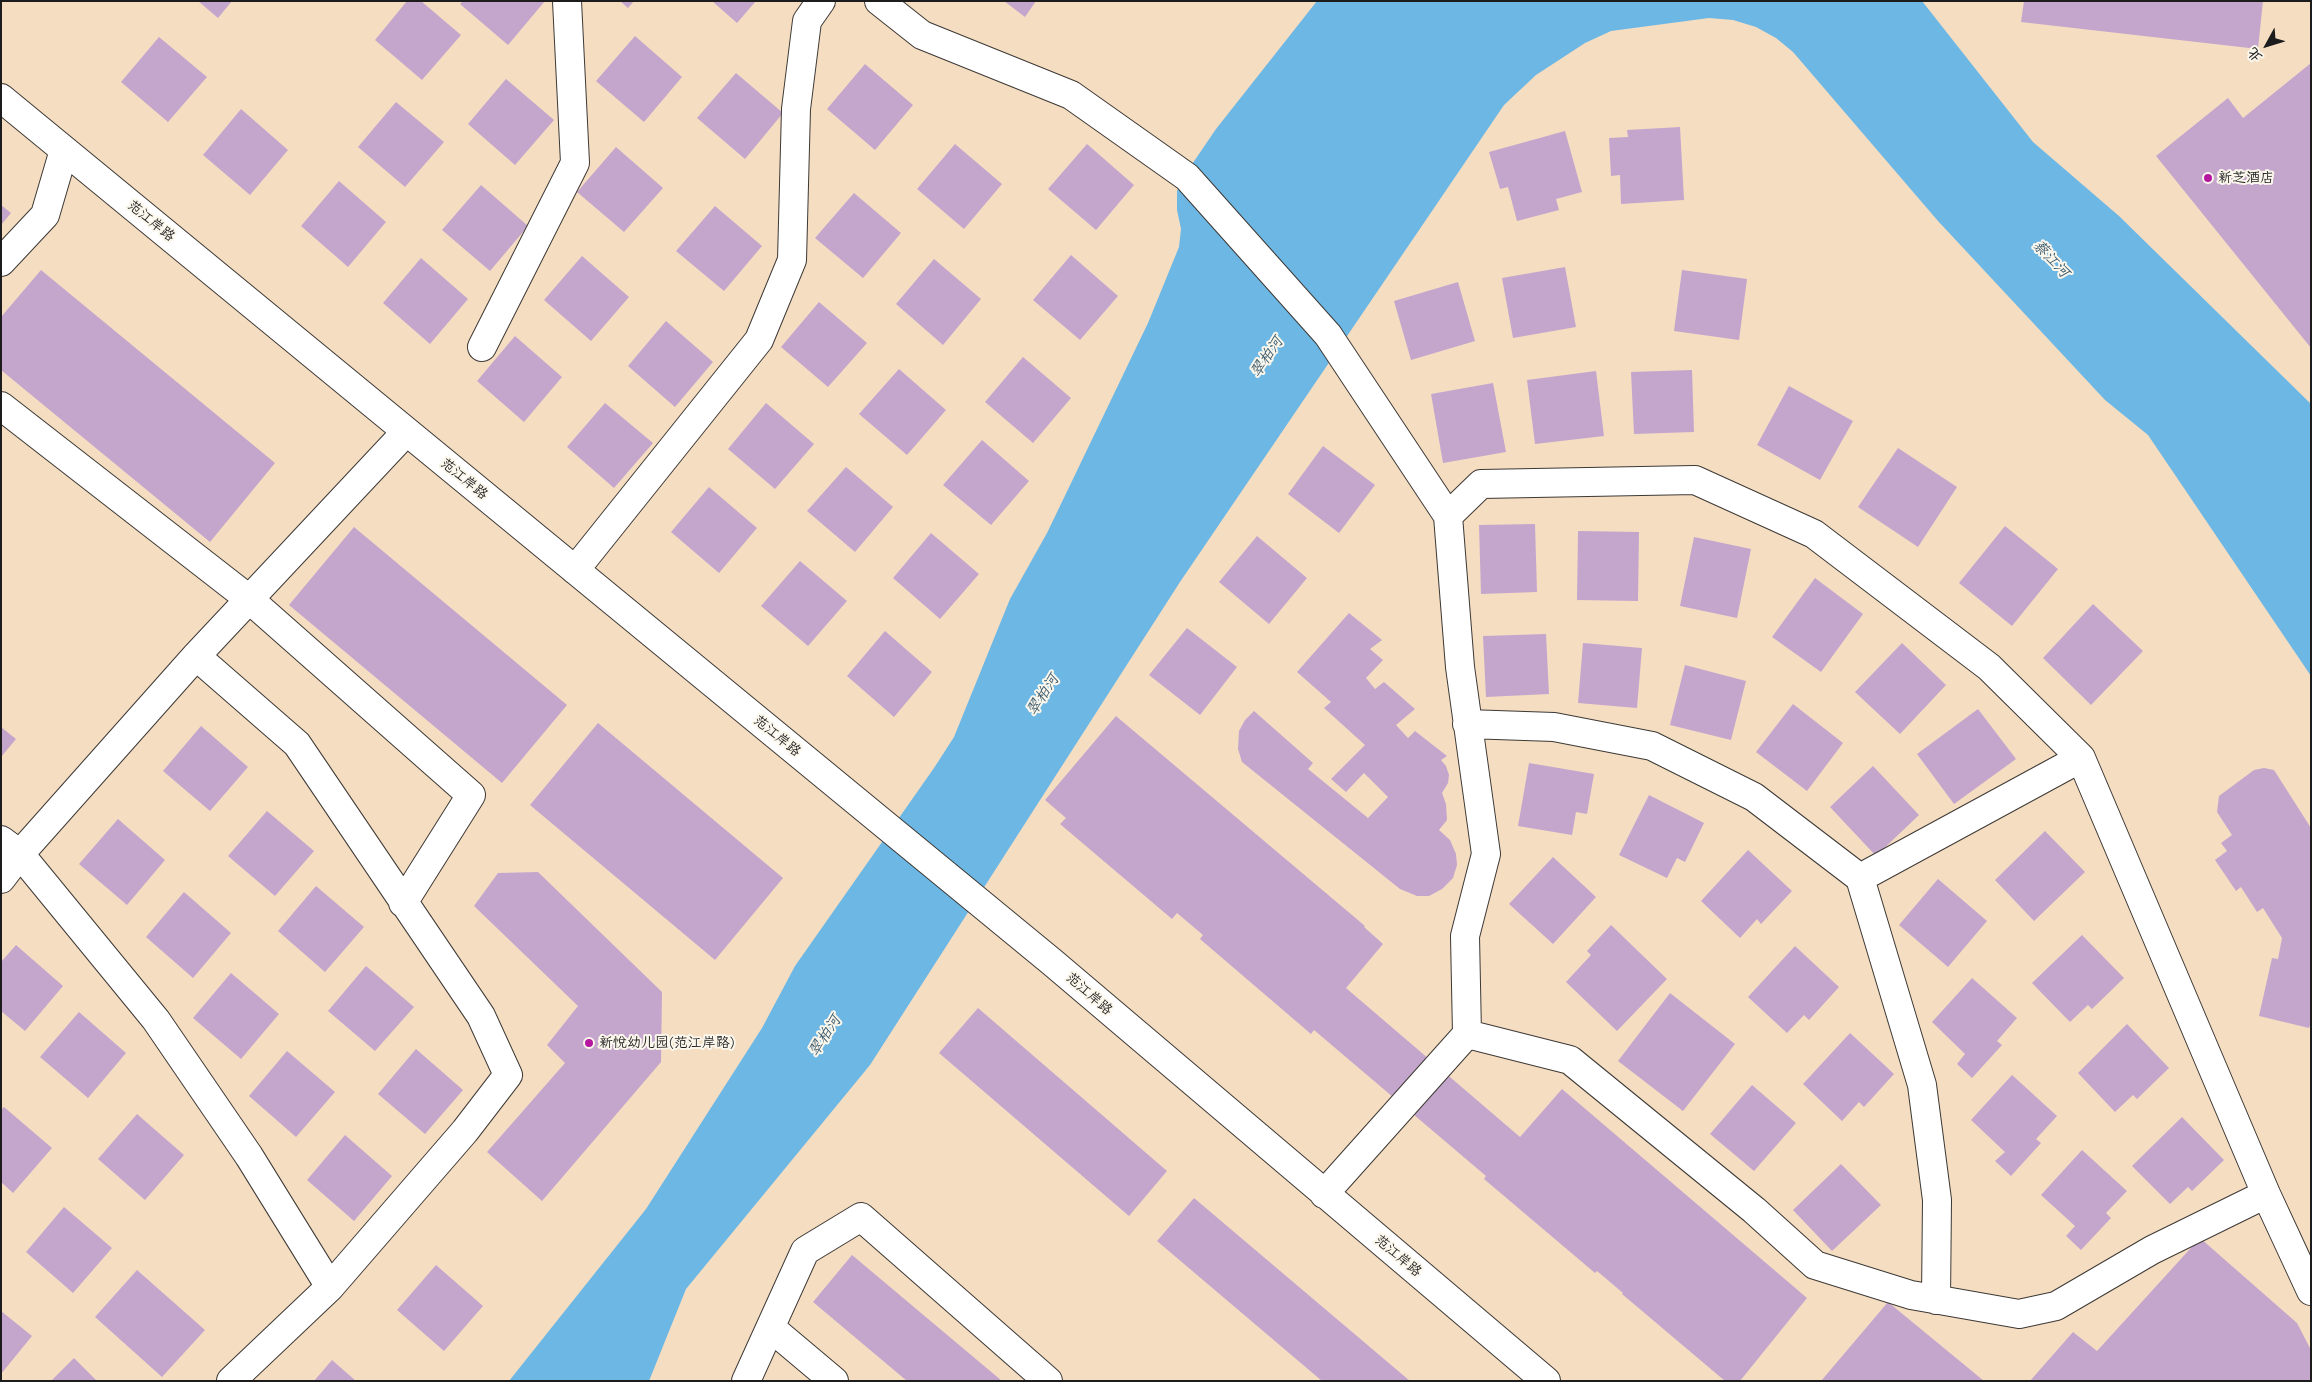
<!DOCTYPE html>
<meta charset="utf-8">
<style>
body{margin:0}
#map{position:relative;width:2312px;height:1382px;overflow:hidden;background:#f5ddc2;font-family:"Comic Neue","LXGW WenKai TC",sans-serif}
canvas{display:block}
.frame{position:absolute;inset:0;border:2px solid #1c1c1c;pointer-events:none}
.north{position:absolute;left:2242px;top:20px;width:50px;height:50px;-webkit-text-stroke:4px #fbf7ec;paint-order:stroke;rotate:231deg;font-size:14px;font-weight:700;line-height:20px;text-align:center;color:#1c1c1c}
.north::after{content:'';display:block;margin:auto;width:18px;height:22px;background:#1c1c1c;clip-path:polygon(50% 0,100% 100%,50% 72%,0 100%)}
</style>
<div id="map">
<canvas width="2312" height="1382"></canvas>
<div class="frame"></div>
<div class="north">北</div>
</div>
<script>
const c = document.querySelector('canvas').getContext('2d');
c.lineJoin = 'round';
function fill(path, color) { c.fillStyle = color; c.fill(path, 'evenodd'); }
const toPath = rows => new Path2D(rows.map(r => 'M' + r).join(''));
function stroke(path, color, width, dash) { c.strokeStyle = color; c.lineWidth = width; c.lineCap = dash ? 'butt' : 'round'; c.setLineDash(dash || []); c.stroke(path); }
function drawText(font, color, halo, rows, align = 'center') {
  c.font = font + ' "Comic Neue","LXGW WenKai TC",sans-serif'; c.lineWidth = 4; c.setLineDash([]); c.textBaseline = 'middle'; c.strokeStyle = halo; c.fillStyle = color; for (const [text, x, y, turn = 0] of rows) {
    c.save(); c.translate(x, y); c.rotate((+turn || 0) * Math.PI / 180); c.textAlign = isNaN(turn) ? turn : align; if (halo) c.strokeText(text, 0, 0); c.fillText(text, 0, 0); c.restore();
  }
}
fill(toPath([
 [1317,1,1922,1,2033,142,2119,216,2311,404,2311,676,2148,435,2105,400,1938,221,1793,52,1776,38,1756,27,1733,20,1709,18,1611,31,1585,43,1536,75,1504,105,1180,582,870,1065,686,1289,649,1381,509,1381,646,1209,762,1028,795,966,934,768,954,737,1010,599,1047,533,1148,323,1179,247,1181,229,1177,210,1177,191,1186,173,1216,129]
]), '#6db7e5');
fill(toPath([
 [198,1,232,1,218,18],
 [407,1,421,1,461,35,422,80,375,40],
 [463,1,545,1,508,45,460,4],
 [620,1,634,1,628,8],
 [712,1,756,1,737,23],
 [1004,1,1036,1,1025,17],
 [2024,1,2263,1,2258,49,2021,22],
 [635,36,682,77,644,122,596,81],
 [159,37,207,77,168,122,121,82],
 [2311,63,2311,348,2156,156,2228,98,2243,118],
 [865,64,913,105,875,150,827,109],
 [736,73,783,113,745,159,697,118],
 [506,79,554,120,515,165,468,124],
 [396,102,444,142,405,187,358,147],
 [241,109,288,150,250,195,203,155],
 [1680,127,1684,200,1621,204,1620,175,1611,176,1609,138,1628,137,1627,130],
 [1565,131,1582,192,1556,199,1559,210,1517,221,1508,187,1500,189,1489,152],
 [955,144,1002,184,964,229,917,189],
 [1087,144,1134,185,1096,230,1048,189],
 [616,147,663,188,624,232,577,192],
 [339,181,386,222,348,267,301,226],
 [481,185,528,226,490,271,442,230],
 [854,193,901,233,863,278,815,238],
 [1,205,11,213,1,225],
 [715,206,762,246,724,291,676,251],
 [1071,255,1118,296,1080,340,1033,300],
 [582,256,629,297,591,341,544,300],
 [421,258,468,299,430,344,383,303],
 [934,259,981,299,943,345,896,304],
 [1565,267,1576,327,1513,338,1502,278],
 [41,270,275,463,210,542,1,370,1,317],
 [1682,270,1747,279,1739,340,1674,331],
 [1458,282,1475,341,1411,360,1394,301],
 [819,302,867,343,828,387,781,347],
 [666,321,713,362,675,407,628,366],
 [515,336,562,377,524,422,477,381],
 [1023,357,1071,398,1033,443,985,402],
 [899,369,946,410,907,455,859,414],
 [1692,370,1694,432,1634,434,1631,372],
 [1596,371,1604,436,1535,444,1527,380],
 [1493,383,1506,452,1443,463,1431,394],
 [1789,386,1853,421,1820,480,1757,445],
 [605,403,653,443,614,488,567,447],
 [766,403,814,444,775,489,728,449],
 [982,440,1029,481,991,525,943,485],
 [1323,446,1375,485,1339,533,1288,494],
 [1898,448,1957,487,1918,547,1858,507],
 [846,467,893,507,855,552,807,511],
 [709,487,757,528,719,573,671,532],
 [1535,524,1537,592,1481,594,1479,525],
 [2005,526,2058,569,2012,626,1959,583],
 [354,527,567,705,502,783,289,605],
 [1578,531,1639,532,1638,601,1577,600],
 [931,533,979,574,940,619,893,578],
 [1257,536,1307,578,1269,624,1219,582],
 [1694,537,1751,549,1737,618,1680,606],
 [800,561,847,601,808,646,761,606],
 [1815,578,1863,614,1821,672,1772,637],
 [2093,604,2143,651,2091,705,2043,658],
 [1349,613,1382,640,1370,649,1383,660,1366,678,1375,689,1384,682,1415,709,1396,725,1408,738,1415,731,1447,756,1441,760,1446,766,1449,775,1448,783,1442,793,1446,804,1447,820,1439,830,1450,840,1456,854,1457,865,1453,878,1442,889,1429,896,1417,896,1400,889,1242,762,1238,749,1239,731,1245,720,1254,711,1313,763,1308,769,1368,818,1388,797,1364,773,1346,792,1331,779,1365,745,1324,708,1331,702,1297,672],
 [1187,628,1237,667,1200,715,1149,675],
 [885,631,932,672,894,717,847,676],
 [1546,634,1549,694,1486,697,1483,636],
 [1583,643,1642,648,1637,708,1578,703],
 [1902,643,1946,685,1900,734,1855,692],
 [1685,665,1746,681,1731,740,1670,725],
 [1793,704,1843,743,1807,791,1756,752],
 [1978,709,2016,759,1954,804,1917,754],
 [1116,716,1365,926,1364,927,1383,944,1346,988,1520,1137,1562,1089,1807,1298,1740,1381,1725,1381,1622,1294,1623,1293,1597,1271,1595,1273,1484,1179,1486,1176,1314,1030,1311,1034,1200,939,1203,935,1177,913,1172,919,1060,824,1066,818,1045,800],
 [598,723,783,878,715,960,530,805],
 [201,726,248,767,210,811,163,771],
 [1,727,16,739,1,757],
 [1529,763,1594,774,1587,814,1576,812,1572,835,1518,826],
 [1873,766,1919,815,1876,856,1830,807],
 [2264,768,2274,770,2311,828,2311,1022,2309,1028,2259,1016,2272,958,2278,959,2282,938,2263,908,2257,912,2241,887,2236,891,2215,860,2227,851,2221,843,2232,835,2217,812,2219,796,2254,770],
 [1649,795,1704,823,1685,862,1677,858,1667,878,1619,855],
 [267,811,314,851,275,896,228,856],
 [118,819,165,860,127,905,79,864],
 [2045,831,2085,872,2034,921,1995,880],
 [1748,850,1792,891,1761,924,1757,919,1740,938,1701,901],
 [1553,857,1596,897,1553,944,1509,904],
 [538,872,662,992,661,1062,542,1201,487,1152,565,1063,547,1045,578,1006,474,906,498,873],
 [1938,879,1987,921,1948,967,1899,925],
 [316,886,364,927,325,972,278,931],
 [184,892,231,933,193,978,146,937],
 [1611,925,1667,979,1617,1031,1566,982,1591,955,1587,951],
 [2082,935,2124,978,2092,1009,2088,1005,2070,1022,2032,983],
 [16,945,63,986,25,1031,1,1011,1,962],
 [1795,946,1839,987,1809,1020,1804,1015,1787,1033,1748,997],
 [366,966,414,1007,375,1051,328,1011],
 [231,973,279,1014,241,1059,193,1018],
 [1972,978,2017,1018,1997,1041,2002,1045,1972,1078,1957,1064,1965,1054,1932,1022],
 [1670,993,1735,1044,1683,1111,1618,1061],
 [978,1008,1167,1171,1129,1216,939,1053],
 [79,1012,126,1053,88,1098,40,1057],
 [2127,1024,2169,1068,2137,1099,2133,1095,2115,1112,2078,1073],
 [1850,1033,1894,1074,1864,1107,1859,1102,1842,1121,1803,1084],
 [416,1049,463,1090,425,1134,378,1094],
 [287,1051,335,1092,296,1137,249,1096],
 [2012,1075,2057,1116,2036,1139,2041,1143,2011,1176,1995,1161,2005,1152,1971,1120],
 [1752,1085,1796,1123,1754,1171,1710,1134],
 [4,1107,52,1148,13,1193,1,1182,1,1110],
 [137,1114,184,1155,145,1200,98,1159],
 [2182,1117,2224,1160,2192,1191,2188,1187,2170,1204,2132,1166],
 [345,1135,392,1176,354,1221,307,1180],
 [2082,1150,2127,1191,2106,1213,2111,1218,2081,1250,2066,1236,2075,1226,2041,1195],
 [1841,1164,1881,1205,1832,1251,1793,1210],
 [1194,1198,1410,1381,1322,1381,1157,1241],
 [64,1207,112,1248,73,1293,26,1252],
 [2200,1238,2297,1323,2311,1350,2310,1381,2030,1381,2073,1332,2097,1351],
 [852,1255,1002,1381,907,1381,813,1302],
 [436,1265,483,1306,444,1351,397,1310],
 [137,1270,205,1330,162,1377,95,1317],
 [1888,1302,1984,1381,1821,1381],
 [1,1311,32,1336,1,1374],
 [74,1358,97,1381,51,1381],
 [332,1360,356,1381,314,1381]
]), '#c4a6cd');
const minor = toPath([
 [879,1,922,35,1071,95,1187,177,1328,335,1448,516,1460,667,1486,854,1465,936,1467,1034,1324,1194],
 [1,98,1052,962,1546,1381],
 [1,262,45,215,64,150],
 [482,347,575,163,567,1],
 [1,406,249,599,471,795,403,903],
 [1448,516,1481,484,1695,480,1814,534,1989,667,2081,758,2266,1194,2311,1291],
 [575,570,759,340,792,260,796,109,807,21,821,1],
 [196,656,297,744,481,1016,508,1075,465,1131,330,1287,231,1381],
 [1467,724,1554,727,1652,746,1754,797,1860,878,1922,1085,1937,1200,1936,1300],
 [1,840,20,854,156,1020,249,1156,330,1287],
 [1860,878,2081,758],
 [1,879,20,854,196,656,406,432],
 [1467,1034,1570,1060,1754,1210,1815,1265,1911,1295,2019,1314,2056,1306,2152,1250,2266,1194],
 [771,1328,834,1381],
 [746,1381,805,1251,861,1217,1048,1381]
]);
stroke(minor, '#3d3935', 30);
stroke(minor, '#fff', 28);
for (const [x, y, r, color] of [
 [2208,178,5,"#b5179e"],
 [589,1043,5,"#b5179e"]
]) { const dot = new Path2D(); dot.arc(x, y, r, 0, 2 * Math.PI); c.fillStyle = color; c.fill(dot); stroke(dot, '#fbf7ec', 2); }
drawText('14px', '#1c1c1c', '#fbf7ec', [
 ["新芝酒店",2218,178],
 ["新悦幼儿园(范江岸路)",599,1043]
], 'left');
drawText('14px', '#1c1c1c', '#fbf7ec', [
 ["范江岸路",151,221,39],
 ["范江岸路",464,479,39],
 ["范江岸路",777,736,39],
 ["范江岸路",1089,994,41],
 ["范江岸路",1398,1256,40]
]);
drawText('italic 15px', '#3c5a6c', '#fbf7ec', [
 ["蔡江河",2051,259,47],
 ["翠柏河",1267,357,-56],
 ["翠柏河",1043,695,-57],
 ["翠柏河",825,1036,-57]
]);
</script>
